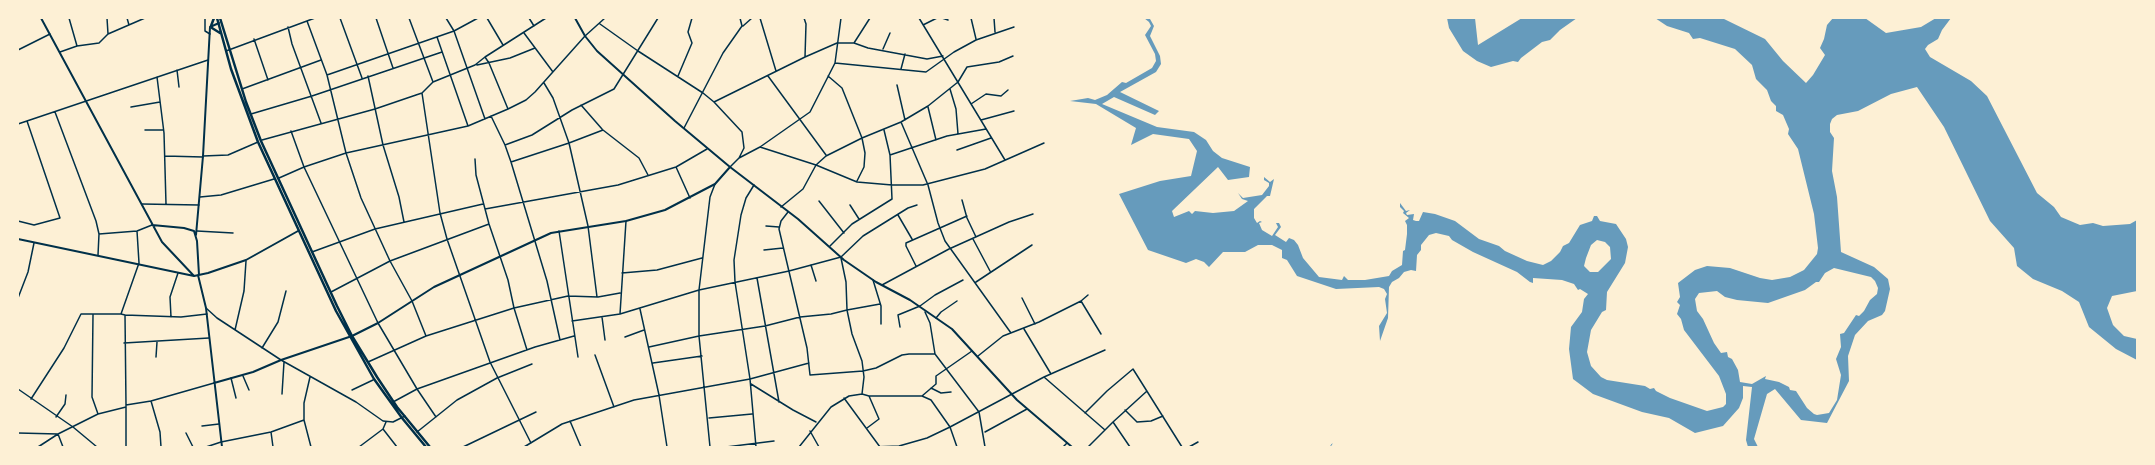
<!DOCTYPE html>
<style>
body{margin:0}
#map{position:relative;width:2155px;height:465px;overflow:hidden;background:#fdf0d5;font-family:Georgia,serif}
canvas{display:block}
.frame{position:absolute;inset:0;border:19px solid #fdf0d5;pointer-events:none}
</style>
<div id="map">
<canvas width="2155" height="465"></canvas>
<div class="frame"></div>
</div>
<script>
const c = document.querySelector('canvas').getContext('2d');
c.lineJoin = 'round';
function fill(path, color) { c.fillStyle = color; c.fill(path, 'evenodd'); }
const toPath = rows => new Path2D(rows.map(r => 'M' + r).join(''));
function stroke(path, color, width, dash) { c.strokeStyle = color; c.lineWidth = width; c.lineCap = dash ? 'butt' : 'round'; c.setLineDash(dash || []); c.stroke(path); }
fill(toPath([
 [1144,18,1150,19,1154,26,1150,36,1160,56,1161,64,1156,72,1120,92,1159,111,1155,115,1114,97,1102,104,1157,127,1194,132,1206,140,1213,151,1222,158,1250,167,1249,177,1228,180,1218,167,1172,211,1174,217,1189,211,1192,214,1195,211,1213,213,1234,211,1248,201,1242,199,1238,193,1243,198,1262,195,1269,186,1269,183,1264,180,1264,177,1270,182,1274,179,1270,196,1267,196,1254,209,1254,218,1257,223,1260,221,1262,222,1259,223,1262,230,1272,236,1278,227,1276,223,1279,223,1281,227,1275,235,1286,242,1289,238,1294,240,1298,245,1303,258,1319,277,1342,280,1344,276,1348,280,1365,280,1389,276,1392,271,1402,265,1403,251,1405,250,1407,234,1407,225,1405,221,1409,218,1403,213,1404,211,1400,207,1400,203,1406,211,1410,210,1406,213,1407,215,1414,214,1413,220,1416,221,1419,221,1423,212,1435,214,1455,221,1479,239,1499,246,1505,251,1527,261,1543,265,1551,261,1560,252,1563,246,1569,243,1580,225,1592,221,1594,216,1597,216,1600,221,1616,224,1626,239,1628,247,1625,263,1607,292,1606,310,1602,312,1591,330,1587,352,1591,366,1601,377,1607,380,1645,386,1650,389,1654,388,1656,391,1670,398,1707,411,1723,407,1726,404,1726,394,1719,376,1684,330,1681,319,1677,314,1680,305,1677,302,1680,297,1678,283,1695,270,1707,266,1730,268,1760,278,1772,280,1790,277,1804,270,1817,254,1818,248,1814,214,1798,149,1788,134,1789,129,1783,115,1776,111,1776,106,1771,101,1767,90,1756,79,1752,65,1735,49,1700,38,1693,39,1689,33,1667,26,1655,18,1722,18,1765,39,1783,61,1806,83,1813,75,1825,55,1820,48,1824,39,1827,25,1833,18,1865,18,1886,33,1921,27,1936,18,1951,18,1942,30,1938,39,1928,45,1925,49,1930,57,1971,81,1987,96,2037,193,2054,207,2061,217,2080,225,2093,223,2103,226,2130,224,2137,220,2137,291,2112,296,2107,308,2113,325,2124,336,2137,339,2137,360,2116,349,2089,327,2079,302,2062,291,2033,279,2017,266,2014,248,1990,221,1944,127,1917,87,1891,94,1858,111,1837,115,1832,119,1830,124,1830,132,1834,138,1832,171,1837,197,1841,252,1874,267,1888,279,1890,289,1885,311,1882,315,1868,321,1855,335,1848,356,1849,381,1827,423,1801,420,1775,389,1767,394,1754,439,1758,447,1748,447,1746,440,1752,387,1743,386,1743,398,1739,408,1723,426,1695,433,1669,418,1642,412,1593,394,1573,379,1569,349,1571,327,1582,312,1584,299,1588,294,1580,289,1578,290,1574,284,1562,280,1533,278,1533,283,1530,282,1517,272,1473,252,1452,240,1449,236,1436,233,1429,235,1421,245,1421,250,1417,255,1416,271,1411,270,1404,272,1399,278,1392,282,1389,287,1388,318,1380,341,1379,326,1387,313,1385,299,1387,294,1384,289,1379,287,1336,289,1297,276,1287,260,1282,258,1282,250,1272,245,1258,245,1245,252,1223,252,1209,267,1204,262,1196,259,1186,263,1148,250,1119,194,1160,181,1191,176,1197,151,1189,139,1153,134,1131,145,1136,128,1096,104,1070,101,1088,98,1095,100,1107,95,1122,82,1126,83,1152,68,1156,61,1155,54,1145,35,1151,26,1149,22],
 [1597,240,1605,242,1610,247,1611,259,1598,272,1590,272,1584,266,1586,258,1591,245],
 [1834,268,1871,277,1875,281,1878,288,1877,294,1870,300,1864,311,1859,316,1856,315,1844,333,1840,334,1841,347,1836,359,1841,375,1837,400,1829,413,1817,415,1814,414,1807,408,1796,391,1790,390,1789,387,1779,382,1765,379,1766,376,1752,384,1740,382,1738,370,1732,359,1728,357,1727,352,1721,353,1714,343,1703,319,1697,311,1695,299,1699,293,1717,291,1725,297,1737,300,1768,303,1805,290,1816,282,1819,282,1825,273],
 [1447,18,1475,18,1478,45,1522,18,1577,18,1560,30,1550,40,1542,42,1521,58,1518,62,1513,61,1491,67,1477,61,1463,51,1449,28]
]), '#669bbc');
stroke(toPath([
 [1330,447,1332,444]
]), '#669bbc', 1);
stroke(toPath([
 [69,18,77,46],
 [127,18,129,25],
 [205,18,205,31,210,34],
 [340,18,362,78],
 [376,18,393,68],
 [409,18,433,82],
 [446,18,454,31,485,119],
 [487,18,503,45],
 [529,18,534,26],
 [760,18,776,71],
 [804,18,806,24,805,57],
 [919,18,1005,160],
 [942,18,948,20],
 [971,18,976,39],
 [994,18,995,32],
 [307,21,327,75,346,153,361,198,390,261,412,301,426,336],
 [600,24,638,51,703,93,714,102,742,132,744,148,739,158],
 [923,25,937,18],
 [743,26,752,18],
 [288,27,292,44,321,123],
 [524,33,553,72],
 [108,34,145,18],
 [437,37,468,126],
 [254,39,268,80],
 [854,43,870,18],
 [883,49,890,33],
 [18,50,50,34],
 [226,51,315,18],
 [60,52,77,46,99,43,108,34,107,18],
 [485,57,489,63,508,109],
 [835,63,926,72,954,52,976,40,1014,27],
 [477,65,510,58,535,48],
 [901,69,905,54],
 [177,70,179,87],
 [327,75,454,31,478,18],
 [368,76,383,145,399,197,404,222],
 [678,76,692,43,688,32,692,18],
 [768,76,826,155],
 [828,76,842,88,862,138,865,153,864,167,857,181],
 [157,77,164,133,166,204],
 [544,83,553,98,569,143,588,226,597,297],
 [897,85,905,120],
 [242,89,321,60],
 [950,89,956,109,958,134],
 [422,93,440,213,447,239,490,362,531,443],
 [714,102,805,57,837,43,854,43,868,48,927,59,943,56],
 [971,104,986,94,1001,96,1008,90],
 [581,105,602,129],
 [131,107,160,102],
 [928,107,936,140],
 [55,112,96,221,99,234,98,255],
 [251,114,312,96,442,52],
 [491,116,505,145,511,162,547,281,560,340],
 [981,120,1014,111],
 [901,122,928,185,938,223,945,241,1011,333],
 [18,124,208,60],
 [684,128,723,53,742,26,740,18],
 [145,130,163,130],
 [884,130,890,155],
 [291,131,304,167,378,323,417,389,436,417],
 [262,140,375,109,416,95,422,93,433,82,475,65,485,57,546,18],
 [505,145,532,135,572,110,614,89,658,18],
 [760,147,810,112,835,63,841,18],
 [957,150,991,138],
 [165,156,203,157],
 [203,156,228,155,258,142],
 [475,159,476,175,489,224,508,280,514,308,527,350],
 [511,162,569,143,603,130,639,158,648,175],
 [676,167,690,198],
 [730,167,739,158,760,147,816,165,857,182,892,185,923,185,985,169,1044,143],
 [279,178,304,167,346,153,468,126,508,109,526,100,535,92,585,36,605,18],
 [754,185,746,198,741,215,734,260,735,282,750,379,756,447],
 [200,197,221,195,274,179],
 [962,200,967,218,976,237],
 [819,201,844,233],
 [142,204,199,205],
 [850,205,859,219],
 [781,207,803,189,816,165,826,156,862,138,901,122,928,106,958,82,967,67,999,62,1013,56],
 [485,209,618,185,676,167,707,149],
 [788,212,781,221,779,229,807,348,810,375,863,371,876,368,902,355,909,354,935,354],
 [898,215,912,239],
 [18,221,34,225,60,218,27,121],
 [766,226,779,227],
 [197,231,233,233],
 [559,231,578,357],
 [99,234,137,231,152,225],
 [973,239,990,271],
 [830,246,852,224,892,199,890,155,947,136,986,129],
 [764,250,783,248],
 [312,252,375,229,483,204],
 [811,265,816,281],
 [916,266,906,246,906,243,967,216],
 [622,273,657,270,702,258],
 [757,278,779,402],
 [873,280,881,306,881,324],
 [976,282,1032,245],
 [882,285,949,249,1009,222,1033,214],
 [331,292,390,261,489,224],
 [18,298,28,272,34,243],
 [1022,298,1035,324],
 [1081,301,1101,334],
 [206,308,217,318,281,360,356,402,383,421,393,422,405,416],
 [640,309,659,395,667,447],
 [925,312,930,323,935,354,979,412,985,447],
 [121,314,139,263,137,231],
 [620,314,626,221],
 [93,315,92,397,98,414],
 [125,315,181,317,207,314],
 [171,317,170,297,178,273],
 [602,317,605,340],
 [936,318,941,312,957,301],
 [572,321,620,314,699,290,789,271,841,257,863,236,908,208,917,205],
 [900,327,898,315,920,306,935,295,963,280],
 [1024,329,1051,374],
 [235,330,244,291,246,261],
 [625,337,644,330],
 [124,343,209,338],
 [649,347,699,336,765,326,800,317,831,314,847,310,846,282,841,258],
 [262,348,278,322,286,291],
 [595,355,614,407],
 [978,356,1003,336,1039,322,1081,301,1088,295],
 [156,357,157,342],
 [368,362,426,336,514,308,568,296,598,297,620,293],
 [653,363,702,356],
 [243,376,249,390],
 [310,377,304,403,304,420,311,447],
 [1044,377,1105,430],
 [231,378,236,398],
 [751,384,793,410,816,422],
 [931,388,941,393,951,392],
 [18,389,73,427,97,447],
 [352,390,373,380],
 [282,394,284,362],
 [862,394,864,377,862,361,852,334,847,310,880,304],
 [922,396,936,384,936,376,972,351],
 [844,398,880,447],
 [31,399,64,348,81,314,121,314,125,315,126,405],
 [151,401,160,432,161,447],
 [393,402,417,389,535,347,574,336],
 [126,407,126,447],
 [1125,410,1137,422,1151,421,1163,416],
 [1085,413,1107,391,1133,369,1182,447],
 [56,417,65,404,66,395],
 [709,418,752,414],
 [570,421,581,447],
 [1113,422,1147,391],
 [202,426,219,424],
 [867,428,879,419,869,396],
 [383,429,397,447],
 [810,431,819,447],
 [271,432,273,447],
 [417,432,457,400,497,378,532,364],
 [985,432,1027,409],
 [18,433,58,434,63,447],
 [186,433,193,447],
 [38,447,58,434,98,414,126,407,126,405,151,401,214,383],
 [206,447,221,442,271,432,304,420],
 [359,447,383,429,386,422],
 [463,447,536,412],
 [524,447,562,424,634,400,750,379,809,363],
 [710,447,699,336,699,290,710,197,715,184],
 [726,447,774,441],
 [799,447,831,407,849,396,862,394,869,396,922,396,931,400,950,427,957,447],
 [872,447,899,446,927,438,950,427,1044,377,1105,350],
 [1063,447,1067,443],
 [1088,447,1113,422,1130,447],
 [1189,447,1198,442]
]), '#003049', 1.5);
stroke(toPath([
 [41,18,162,242,194,276],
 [575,18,585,36,597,51,675,121,730,167,798,219,844,260,876,282,910,300,952,329,1017,400,1072,447],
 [152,225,184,228,194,231,197,241,199,275],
 [196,235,203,156,210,27,219,23],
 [18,239,194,276,208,273,246,260,298,231],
 [198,275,206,308,222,447],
 [214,383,253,372,281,360,352,336,378,323,434,287,551,233,626,221,665,210,715,184,730,167]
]), '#003049', 2);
stroke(toPath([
 [217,18,231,69,258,142,336,311,374,379,402,418,426,447],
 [220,18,246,102,261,141,337,306,352,336,377,377,397,407,430,447],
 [211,26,214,18],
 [212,28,220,33]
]), '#003049', 2.5);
</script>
